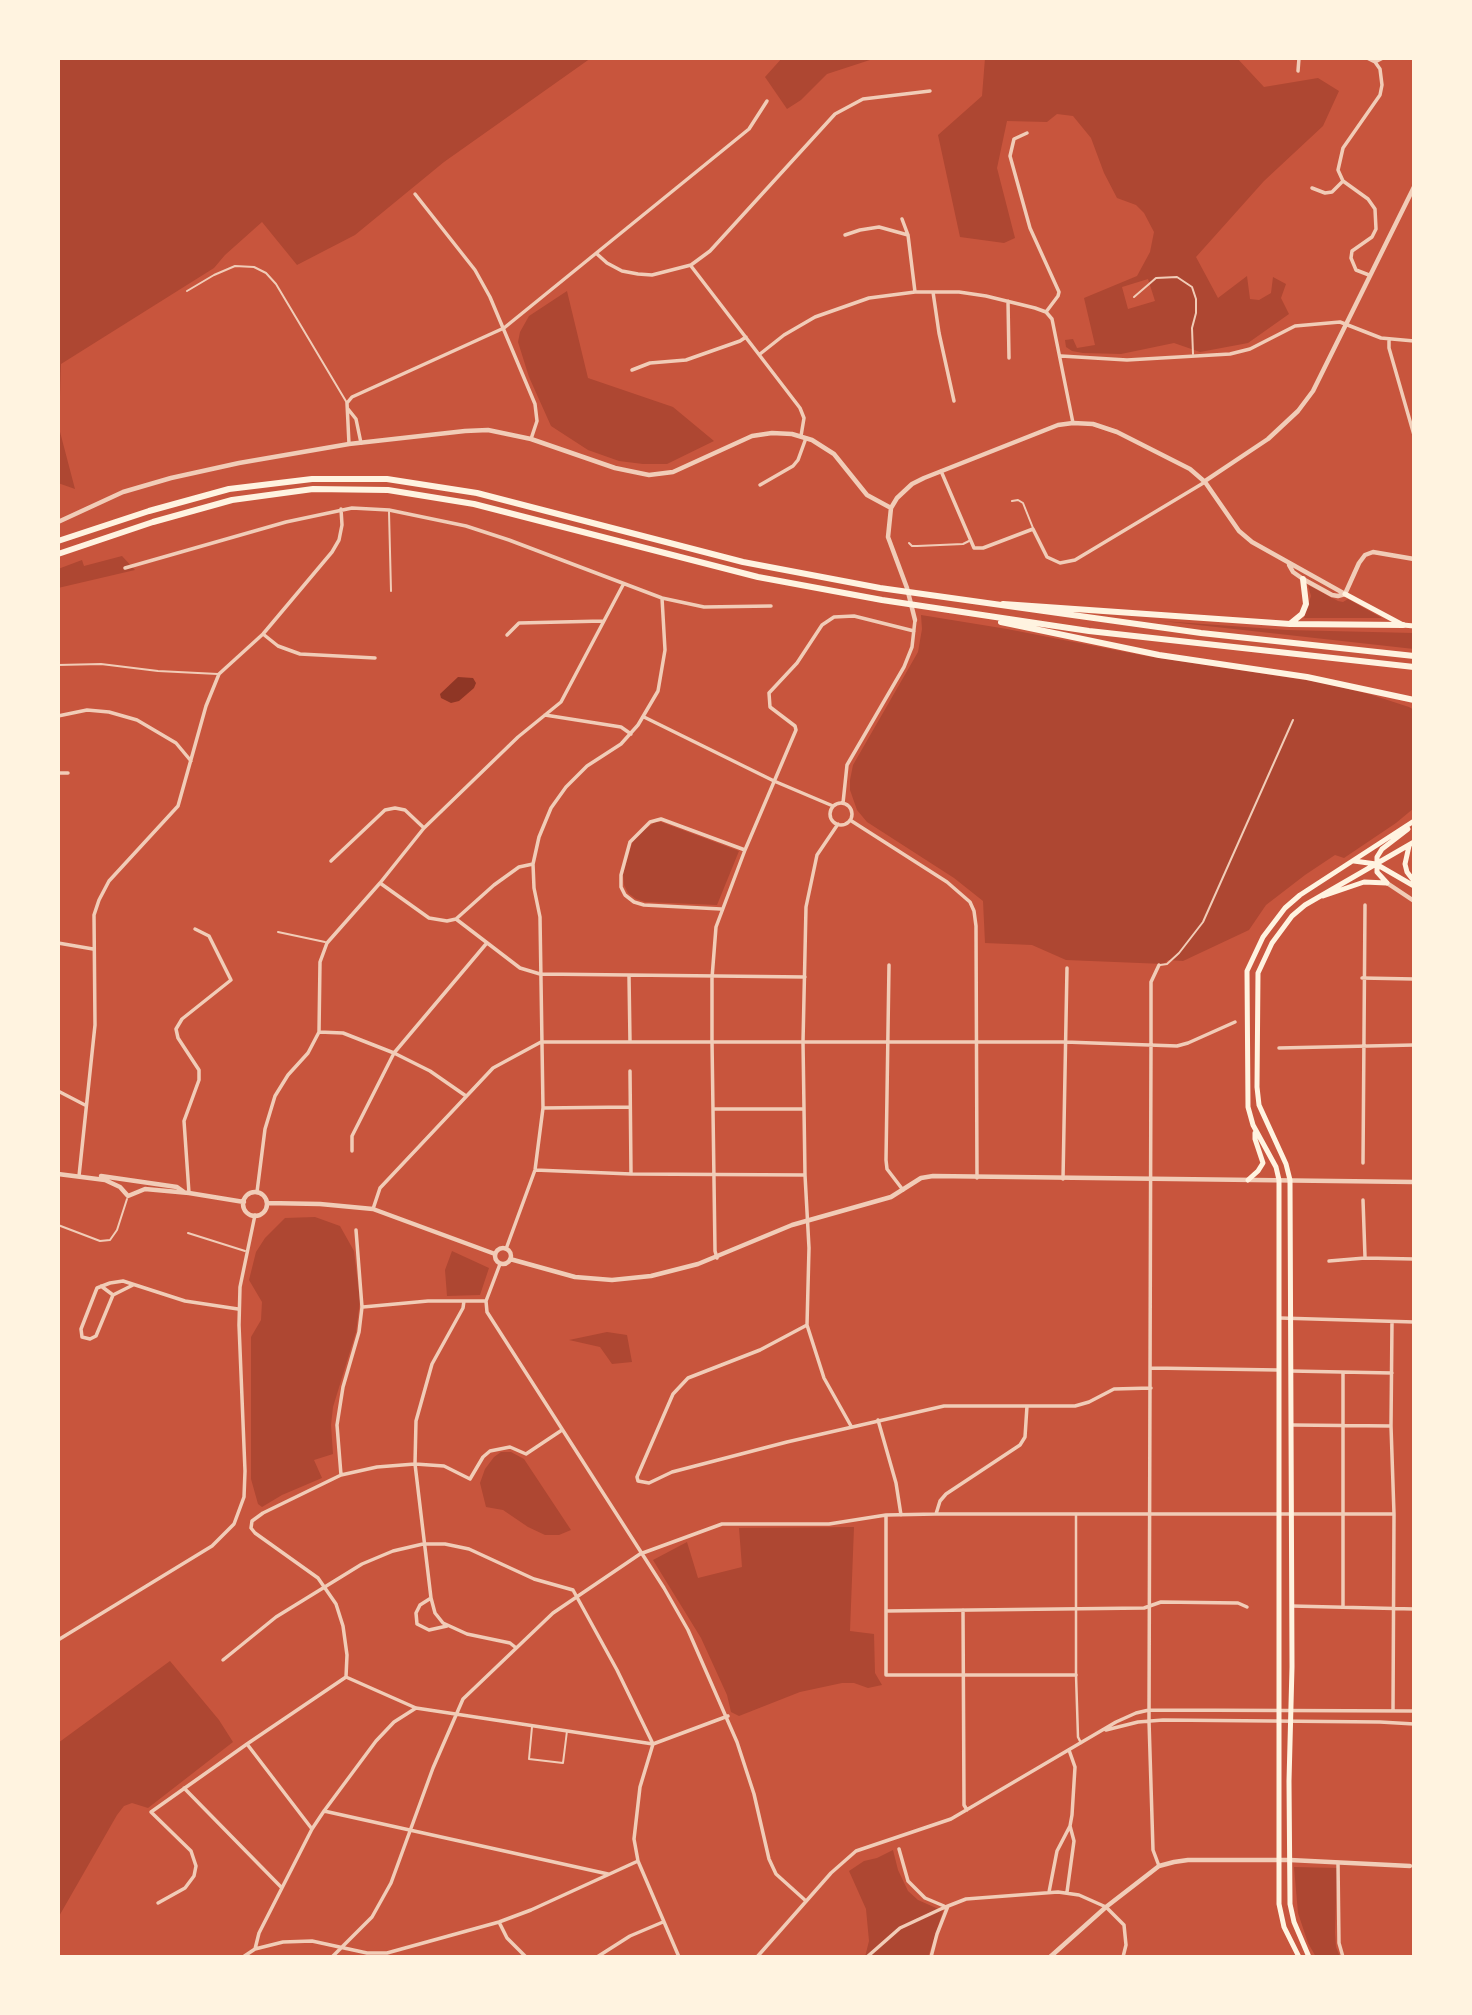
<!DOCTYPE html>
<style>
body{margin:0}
#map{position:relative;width:1472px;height:2015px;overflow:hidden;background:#c8553d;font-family:Jost,sans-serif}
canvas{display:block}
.frame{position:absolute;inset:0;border:60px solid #fff3e0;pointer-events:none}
</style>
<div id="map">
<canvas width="1472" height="2015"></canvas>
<div class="frame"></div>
</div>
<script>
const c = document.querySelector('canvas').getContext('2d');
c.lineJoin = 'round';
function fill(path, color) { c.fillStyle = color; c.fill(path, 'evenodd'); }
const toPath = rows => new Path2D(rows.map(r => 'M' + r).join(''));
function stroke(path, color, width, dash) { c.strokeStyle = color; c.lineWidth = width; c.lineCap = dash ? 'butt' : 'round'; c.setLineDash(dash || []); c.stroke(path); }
fill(toPath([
 [58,58,591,58,444,162,355,235,297,265,262,222,225,255,214,268,61,364,59,428,75,489,58,483],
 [782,58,876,58,827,74,801,100,787,109,765,77],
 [985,58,1237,58,1264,87,1318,78,1339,91,1323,126,1264,181,1196,257,1218,298,1247,276,1250,299,1259,300,1271,293,1273,277,1286,284,1281,298,1289,314,1248,343,1200,352,1174,343,1121,354,1083,353,1072,351,1066,347,1065,340,1073,339,1077,348,1095,345,1084,298,1137,276,1150,252,1154,232,1144,213,1136,205,1117,198,1104,173,1091,138,1073,116,1057,114,1047,122,1007,121,997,168,1015,238,1004,243,960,237,938,135,982,96],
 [1148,279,1155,301,1128,309,1122,287],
 [567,291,588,378,673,407,714,441,667,464,643,464,619,461,588,450,551,426,529,377,518,342,520,332,529,316],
 [122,556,135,570,58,588,58,569,82,560,84,566],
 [1308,585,1338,601,1343,602,1348,599,1382,618,1304,618,1311,596],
 [921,615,1007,629,1146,656,1319,682,1369,694,1409,707,1414,710,1414,808,1396,823,1344,858,1335,855,1305,875,1266,905,1249,930,1183,961,1168,960,1164,964,1066,960,1032,945,985,943,983,901,954,878,867,822,857,810,850,790,850,780,853,765,918,652,922,629],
 [1162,621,1287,630,1414,633,1414,649],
 [655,822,661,822,739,851,717,905,645,902,636,899,628,893,624,885,623,874,632,843,640,833],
 [315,1217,340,1226,354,1251,360,1301,356,1332,333,1407,331,1425,333,1454,314,1460,322,1478,282,1495,262,1507,258,1504,251,1479,251,1337,261,1320,262,1302,249,1280,256,1252,265,1238,285,1218],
 [452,1251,489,1268,480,1295,447,1296,445,1270],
 [607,1332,627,1335,632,1362,612,1364,600,1347,569,1340],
 [501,1452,511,1452,524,1459,571,1530,559,1535,545,1535,528,1527,503,1510,486,1507,480,1483,485,1469,494,1457],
 [854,1527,850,1631,874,1634,875,1673,882,1685,868,1688,854,1683,842,1683,800,1692,739,1716,731,1712,727,1695,701,1638,653,1560,687,1542,698,1578,742,1567,739,1528],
 [170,1661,219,1720,233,1742,148,1808,132,1803,124,1806,117,1815,58,1918,58,1743],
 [893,1850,898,1870,908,1891,918,1900,943,1911,928,1957,865,1957,869,1941,866,1909,849,1871,864,1861,877,1858],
 [1294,1867,1337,1868,1335,1933,1336,1947,1340,1957,1316,1957,1308,1943,1298,1913]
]), '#ae4732');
fill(toPath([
 [458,677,473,678,476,683,474,688,459,701,451,703,441,698,440,694]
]), '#8f3625');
stroke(toPath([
 [187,291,214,275,235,266,254,267,266,273,276,284,347,403],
 [1134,297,1156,278,1177,277,1192,287,1196,299,1196,313,1192,328,1193,354],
 [1012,501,1018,500,1023,503,1033,528],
 [389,512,391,591],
 [909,543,912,546,917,546,963,544,969,541],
 [58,665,101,664,158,671,218,674],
 [278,932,325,942],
 [1160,965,1167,964,1179,953,1203,922,1293,720],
 [58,1225,100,1241,110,1240,117,1230,127,1199],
 [188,1233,245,1251],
 [532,1727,529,1759,563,1763,567,1731]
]), '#f1ccb7', 2);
stroke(toPath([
 [1076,1514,1076,1675,1078,1737,1081,1743]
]), '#f1ccb7', 2.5);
stroke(toPath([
 [1367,58,1375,62,1380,69,1382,85,1380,95,1343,148,1338,170,1343,181,1368,199,1375,209,1376,229,1372,237,1352,251,1351,258,1356,270,1369,275],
 [1375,62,1383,58],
 [1298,71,1299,58],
 [1027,133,1014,139,1010,156,1030,228,1059,292,1058,296,1046,312],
 [1312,188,1325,193,1332,192,1343,181],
 [415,194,475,270,490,297,535,404,537,421,531,439],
 [902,219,908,235,915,292],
 [845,235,860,230,879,227,908,235],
 [597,254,607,263,622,271,638,274,652,275,691,265,710,251,835,114,863,99,930,91],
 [691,266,800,408,804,418,801,436],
 [933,292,939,333,954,401],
 [1008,301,1009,358],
 [1389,340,1389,348,1414,435],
 [760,354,784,335,815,317,869,298,915,292,959,292,986,296,1035,308,1046,312,1052,319,1073,423],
 [1061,356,1127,360,1230,354,1250,349,1295,326,1340,322,1381,338,1414,341],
 [632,370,650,363,686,360,740,341,746,337],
 [348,409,356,419,361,443],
 [349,444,347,403,352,397,504,328,749,129,767,101],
 [941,471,974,548,983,548,1033,529,1047,557,1060,563,1075,560,1205,482],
 [760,485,793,466,798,460,806,438],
 [125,568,286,522,352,508,389,510,466,526,509,540,662,598,704,607,771,606],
 [263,634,278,646,300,654,375,658],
 [507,635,519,623,603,621],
 [545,715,621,727,631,734],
 [58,716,87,710,109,712,137,720,176,743,191,761],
 [644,717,774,781,833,806],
 [58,773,68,773],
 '830 814a11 11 0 1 1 22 0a11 11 0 1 1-22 0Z',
 [843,803,847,765,904,667,912,647,915,620],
 [850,820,947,882,970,902,974,911,976,926,977,1178],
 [838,824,817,855,806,907,803,1042,805,1175,809,1248,807,1325,824,1378,851,1426],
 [331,861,385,810,395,808,405,810,424,828],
 [380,883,429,918,447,921,456,919,520,968,540,974,805,977],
 [721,909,644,905,634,902,625,895,621,887,621,875,630,842,650,822,661,819,745,850],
 [456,919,494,885,519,867,533,864],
 [58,943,93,949],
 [889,965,886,1160,887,1169,903,1190],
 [1159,965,1151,982,1151,1044,1149,1721,1153,1850,1159,1866],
 [629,976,630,1042],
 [1362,978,1414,979],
 [319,1032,343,1033,394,1053,430,1071,466,1096],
 [1279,1048,1414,1045],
 [630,1071,631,1174],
 [58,1091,85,1105],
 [543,1108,630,1107],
 [713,1109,804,1109],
 [352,1151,352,1136,394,1053,486,944],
 [1363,1163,1365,905],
 [535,1170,631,1174,805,1175],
 [79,1176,95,1025,94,915,99,900,109,881,178,806,206,706,219,674,263,634,332,552,339,540,342,525,341,509],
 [1063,1179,1067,968],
 [257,1192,265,1129,275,1096,288,1075,308,1053,319,1032,320,962,327,943,380,883,424,828,518,737,561,702,623,585],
 [189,1193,184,1121,199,1080,199,1070,178,1038,176,1029,182,1019,231,980,209,936,195,929],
 [1363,1200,1365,1257],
 [373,1209,380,1188,493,1068,541,1042,1065,1042,1177,1046,1188,1043,1235,1022],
 [506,1249,535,1170,543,1108,540,917,534,888,533,864,539,837,551,808,566,787,587,766,621,744,638,725,658,691,665,650,662,598],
 [717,1258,715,1251,712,1041,712,978,716,927,745,850,796,730,795,726,770,707,769,693,797,663,822,625,834,617,854,616,914,631],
 [1329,1261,1365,1258,1414,1259],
 [500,1264,486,1301,487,1312,664,1588,688,1630,737,1742,754,1794,769,1859,776,1874,806,1901],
 [133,1285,113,1295,96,1336,90,1339,82,1337,81,1329,97,1288,110,1283,123,1281,185,1301,238,1309],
 [101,1286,113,1295],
 [464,1301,463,1308,432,1364,416,1421,415,1464,431,1598,435,1613,443,1623,467,1634,510,1643,515,1647],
 [363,1307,428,1301,486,1301],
 [1280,1318,1414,1322],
 [1392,1322,1391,1426,1394,1514,1393,1711],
 [807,1325,760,1350,688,1378,673,1394,637,1477,638,1481,649,1483,672,1472,787,1442,944,1406,1075,1406,1089,1402,1114,1389,1151,1388],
 [1151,1368,1278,1370],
 [1291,1371,1392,1373],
 [878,1420,896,1483,901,1515],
 [1292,1425,1391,1426],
 [341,1475,337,1425,343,1387,359,1332,362,1307,356,1230],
 [936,1514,1394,1514],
 [886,1515,886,1675,1076,1675],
 [431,1598,420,1605,416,1613,417,1624,429,1630,447,1626],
 [1292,1606,1414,1609],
 [1343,1607,1343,1373],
 [963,1610,964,1805,967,1810],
 [886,1611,1144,1608,1161,1602,1238,1603,1247,1607],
 [58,1640,212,1546,234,1524,244,1497,245,1471,239,1325,240,1287,255,1215],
 [223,1660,276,1617,362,1564,393,1551,423,1544,445,1544,469,1549,534,1579,573,1590,617,1670,653,1744],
 [346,1677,347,1655,343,1626,336,1604,318,1578,255,1533,251,1528,252,1521,263,1513,341,1475,377,1467,415,1464,444,1466,470,1479,483,1457,490,1451,510,1447,526,1454,562,1430],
 [346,1677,416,1708,653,1744],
 [1106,1730,1138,1722,1163,1720,1380,1722,1414,1724],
 [247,1744,312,1829],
 [184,1788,282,1888],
 [324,1811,608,1874],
 [899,1849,908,1881,925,1898,944,1906],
 [1338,1863,1339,1943,1343,1957],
 [1049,1892,1057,1851,1070,1826,1072,1815,1075,1767,1069,1750],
 [1067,1892,1074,1841,1070,1826],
 [158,1903,185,1888,194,1876,196,1866,191,1851,151,1812,247,1744,346,1677],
 [499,1922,507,1938,526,1957],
 [255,1949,259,1933,312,1829,324,1811,376,1741,394,1722,416,1708],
 [243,1957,255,1949,283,1942,312,1941,367,1953,387,1953,499,1922,531,1910,638,1861],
 [332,1957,372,1917,391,1883,433,1768,463,1699,553,1613,640,1554,722,1524,829,1524,886,1515,936,1514,940,1501,946,1494,1020,1445,1025,1437,1027,1406],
 [597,1957,630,1936,663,1922],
 [679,1957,638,1861,634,1839,640,1787,653,1744,728,1716],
 [757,1957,831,1873,856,1851,951,1819,1116,1722,1136,1713,1149,1710,1414,1711],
 [867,1957,900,1928,943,1908,966,1899,1058,1892,1079,1895,1106,1907,1124,1925,1126,1945,1123,1957],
 [931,1957,937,1934,948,1906]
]), '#f1ccb7', 3.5);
stroke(toPath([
 [1205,481,1268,439,1298,411,1313,391,1414,187],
 [58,522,123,492,171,478,239,463,349,444,465,431,488,430,531,439,615,468,649,475,673,472,752,436,772,433,792,434,812,440,834,454,867,495,891,508],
 [1289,565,1293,572,1303,579,1332,595,1338,596,1345,594],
 [1345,594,1359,563,1365,555,1373,552,1414,559],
 [915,620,907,588,888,537,891,508,897,498,912,484,924,478,1058,425,1073,423,1093,424,1117,432,1190,469,1205,482,1239,531,1252,542,1345,594],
 [1387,883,1414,901],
 [58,1174,105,1180,120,1187,128,1196,145,1189,189,1193,244,1202],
 [101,1176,177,1187,184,1192],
 '243 1204a12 12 0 1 1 24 0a12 12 0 1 1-24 0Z',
 [267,1203,320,1204,373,1209,495,1254],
 '495 1256a8 8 0 1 1 16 0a8 8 0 1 1-16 0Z',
 [510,1259,575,1277,612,1280,651,1276,698,1264,792,1225,891,1197,921,1178,933,1176,1414,1182],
 [1050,1957,1106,1907,1159,1866,1174,1862,1188,1860,1290,1860,1410,1866]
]), '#f1ccb7', 4.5);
stroke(toPath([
 [1345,594,1403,625,1414,626],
 [1409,846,1405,864,1407,872,1414,881],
 [1354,861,1376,864,1414,886],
 [1387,883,1377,872,1377,857,1382,849,1408,829],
 [1323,896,1364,882,1387,883],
 [1248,1180,1258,1171,1263,1163,1255,1139,1255,1133],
 [1299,1957,1284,1927,1279,1904,1279,1180,1276,1167,1253,1125,1248,1107,1247,971,1263,937,1285,908,1300,895,1414,821],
 [1309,1957,1294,1922,1290,1904,1289,1781,1292,1667,1290,1180,1286,1164,1259,1105,1257,1087,1258,973,1272,943,1292,916,1305,905,1414,842]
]), '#fff3e0', 5);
stroke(toPath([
 [58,541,149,511,229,489,312,479,387,479,477,493,743,562,880,588,1201,633,1414,656],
 [58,554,153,522,232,500,313,489,388,490,474,504,758,577,882,600,1089,631,1414,667],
 [1003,604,1290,624,1403,625],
 [1001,622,1159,655,1307,677,1414,700],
 [1291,623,1302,614,1306,604,1303,579]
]), '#fff3e0', 6);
</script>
